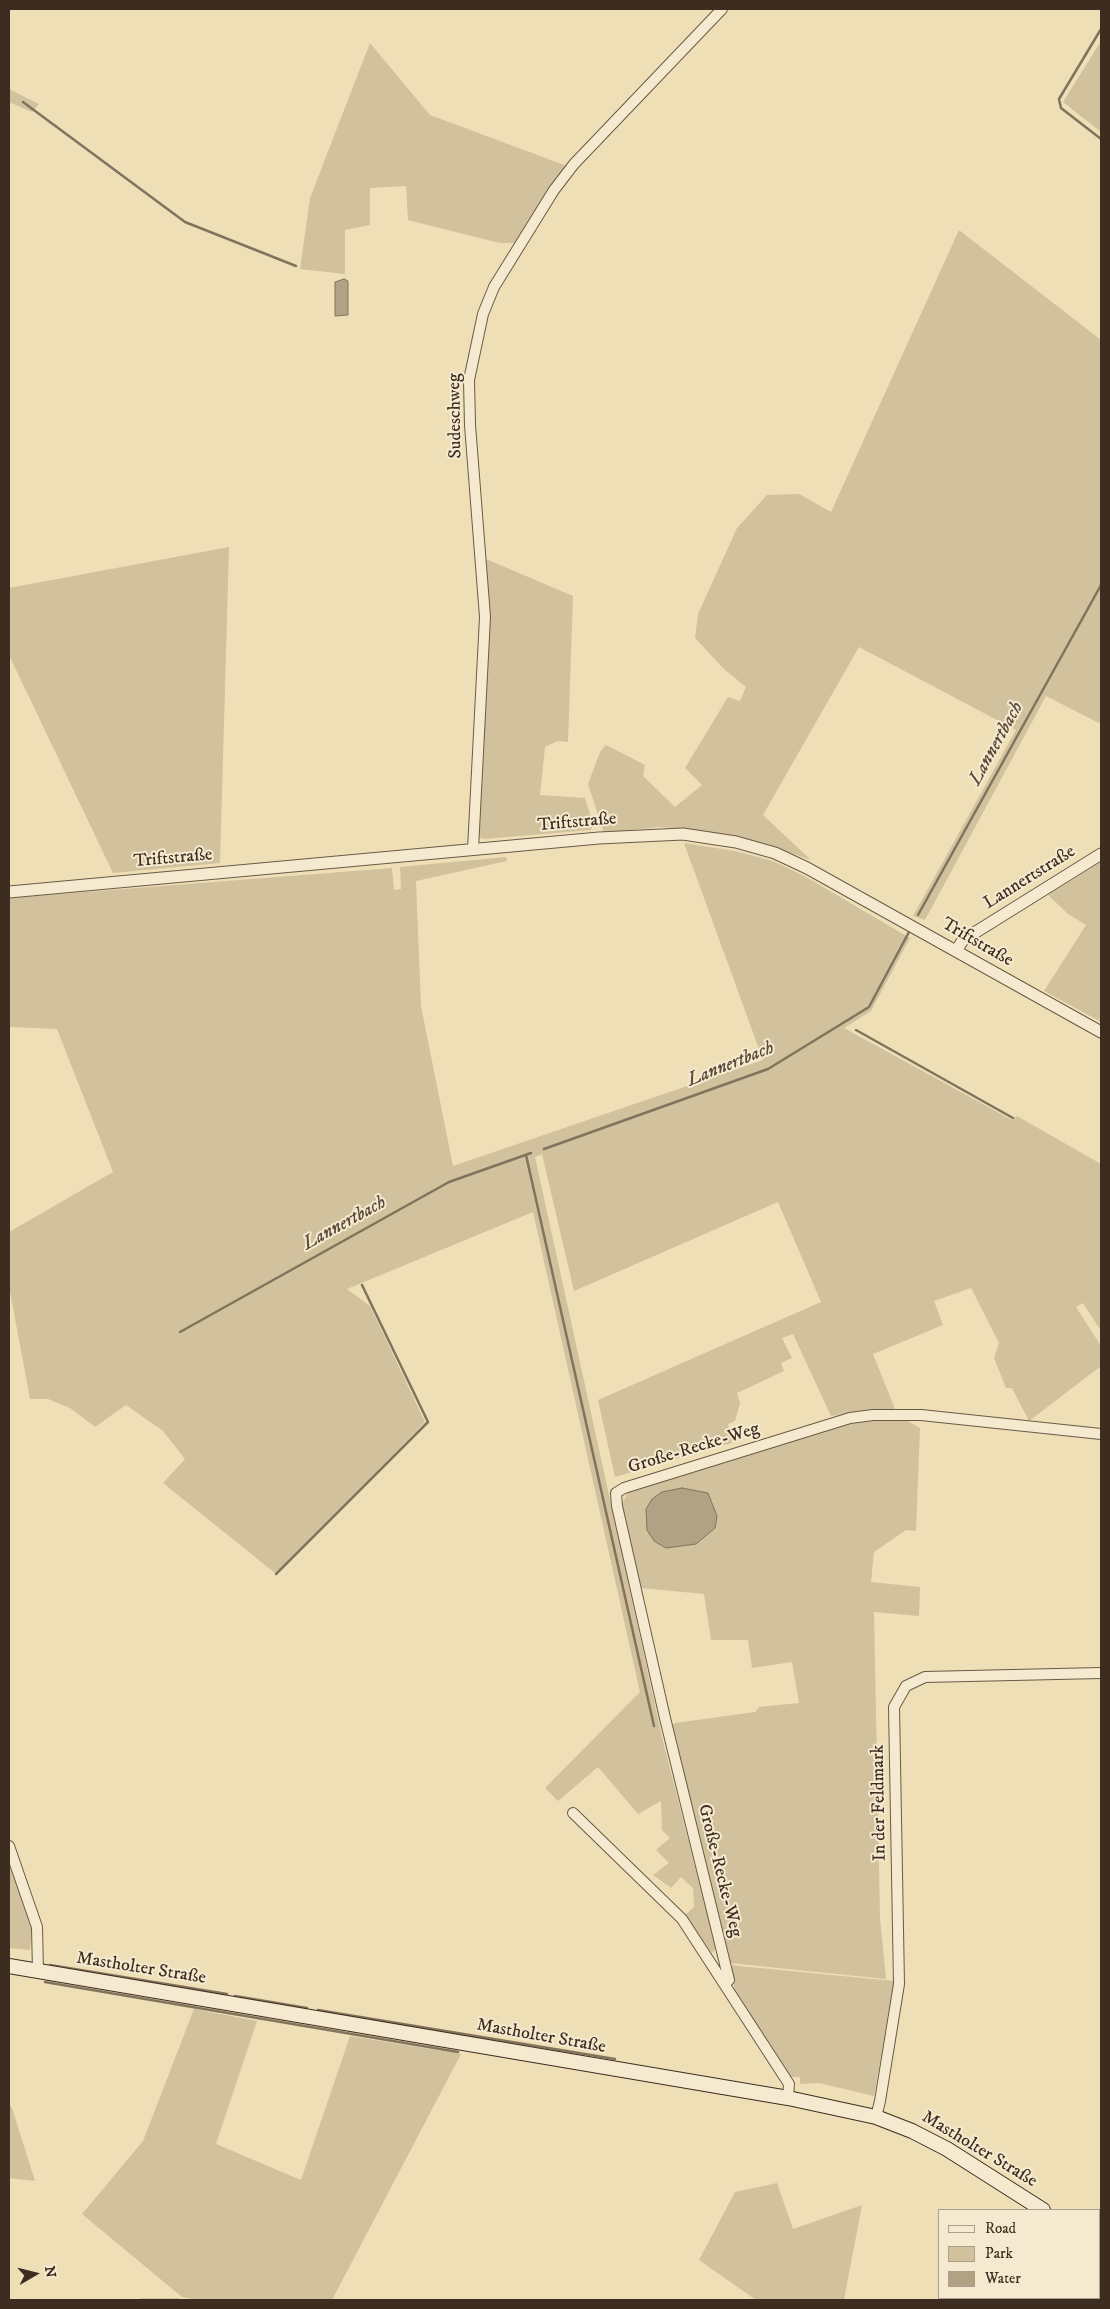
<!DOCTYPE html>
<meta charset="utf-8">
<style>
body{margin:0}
#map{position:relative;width:1110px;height:2309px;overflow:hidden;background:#efdfb7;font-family:"IM FELL DW Pica",serif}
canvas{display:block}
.frame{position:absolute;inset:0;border:10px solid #3d2d20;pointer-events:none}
.legend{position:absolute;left:938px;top:2209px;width:162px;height:90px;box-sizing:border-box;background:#f5ead0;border:1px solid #ab9e8a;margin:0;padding:6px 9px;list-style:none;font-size:15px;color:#3d2d20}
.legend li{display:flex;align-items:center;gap:10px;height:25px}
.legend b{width:25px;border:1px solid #ab9e8a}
.north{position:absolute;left:10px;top:2249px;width:50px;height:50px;-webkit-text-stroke:4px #f5ead0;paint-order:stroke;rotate:82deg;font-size:14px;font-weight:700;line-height:20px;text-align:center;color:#3d2d20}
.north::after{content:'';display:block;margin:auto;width:18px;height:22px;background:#3d2d20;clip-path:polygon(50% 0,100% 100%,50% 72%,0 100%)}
</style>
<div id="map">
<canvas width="1110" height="2309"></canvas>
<div class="frame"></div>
<ul class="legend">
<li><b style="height:6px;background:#f5ead0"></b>Road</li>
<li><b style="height:14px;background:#d1c19d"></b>Park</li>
<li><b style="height:14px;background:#b2a284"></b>Water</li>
</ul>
<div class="north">N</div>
</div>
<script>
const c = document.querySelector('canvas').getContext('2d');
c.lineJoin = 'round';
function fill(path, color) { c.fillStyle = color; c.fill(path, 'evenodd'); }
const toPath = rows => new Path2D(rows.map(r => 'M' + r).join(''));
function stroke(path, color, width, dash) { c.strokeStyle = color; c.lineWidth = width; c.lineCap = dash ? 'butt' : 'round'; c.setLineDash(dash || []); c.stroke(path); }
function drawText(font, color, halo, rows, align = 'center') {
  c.font = font + ' "IM FELL DW Pica",serif'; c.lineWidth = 4; c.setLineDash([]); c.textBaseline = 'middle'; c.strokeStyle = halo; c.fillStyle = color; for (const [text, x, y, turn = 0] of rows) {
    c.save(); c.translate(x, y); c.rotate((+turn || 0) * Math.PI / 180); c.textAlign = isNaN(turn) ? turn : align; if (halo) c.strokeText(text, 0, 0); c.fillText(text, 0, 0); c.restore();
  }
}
fill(toPath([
 [1101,41,1101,132,1063,102],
 [370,43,430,115,567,166,516,243,500,243,408,220,406,186,370,188,370,225,345,230,345,274,300,269,310,198],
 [9,89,39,104,32,112,9,102],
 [959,230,1101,340,1101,724,1046,696,925,920,913,916,1016,730,859,647,763,815,811,860,776,848,684,829,659,827,604,833,588,784,600,752,606,745,645,765,643,776,675,807,702,785,685,768,728,697,740,701,746,687,724,669,695,638,698,614,737,528,767,495,799,494,831,512],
 [229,547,220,863,113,873,9,655,9,588],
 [486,559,573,596,568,742,558,741,545,747,540,795,585,798,593,824,591,830,484,839,480,838,478,834,489,618],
 [684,843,735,851,773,861,806,877,910,938,871,1011,844,1028,1012,1120,1017,1116,1101,1164,1101,1331,1083,1303,1076,1307,1101,1346,1101,1366,1029,1421,1012,1388,1006,1388,994,1358,999,1343,971,1288,934,1301,943,1325,873,1354,895,1409,873,1410,831,1416,793,1334,782,1338,792,1358,781,1363,784,1371,737,1393,740,1403,735,1421,728,1424,732,1443,697,1452,695,1448,688,1450,689,1455,615,1477,598,1400,821,1302,778,1202,574,1291,542,1154,535,1157,662,1737,716,1949,712,1953,684,1916,694,1907,693,1888,681,1877,671,1888,653,1875,669,1863,656,1850,670,1838,662,1830,661,1801,638,1814,598,1767,558,1801,545,1788,640,1692,533,1212,347,1289,370,1306,425,1422,275,1573,163,1483,185,1459,163,1431,126,1405,95,1427,70,1408,48,1399,30,1399,9,1286,9,1232,113,1172,57,1029,9,1027,9,898,392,868,394,890,401,889,400,867,506,857,507,861,416,881,421,1006,453,1166,763,1060],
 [1101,862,1101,1022,1044,991,1086,925,1068,914,1048,895],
 [893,1418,908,1421,920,1428,916,1531,906,1530,874,1552,871,1582,920,1587,919,1616,874,1612,880,1918,886,1979,729,1963,672,1726,675,1723,755,1712,759,1707,799,1703,792,1662,752,1668,748,1640,711,1640,704,1594,641,1588,622,1505,629,1489,848,1423,873,1419],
 [9,1860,32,1929,30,1950,9,1948],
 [729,1965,894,1981,874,2096,819,2083,800,2084,800,2077,789,2077,736,1994],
 [194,2009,257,2021,216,2144,301,2180,350,2036,461,2054,332,2300,197,2300,182,2297,82,2214,143,2141],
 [9,2103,12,2108,35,2181,9,2178],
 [777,2183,793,2229,862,2205,844,2300,756,2300,699,2260,735,2192]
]), '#d1c19d');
const water = toPath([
 [344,279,348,281,348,315,335,316,335,282,344,279],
 [682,1488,708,1493,717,1516,715,1528,696,1544,666,1548,654,1541,647,1530,646,1509,652,1499,662,1492,682,1488]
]);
fill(water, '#b2a284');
stroke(water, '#83735c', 1);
stroke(toPath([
 [1101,29,1059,99,1061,108,1101,139],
 [23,102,185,222,296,266],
 [918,915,1101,585],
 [856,1030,1013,1118],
 [544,1149,768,1069,869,1007,909,932],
 [526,1155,654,1726],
 [180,1332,449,1182,531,1153],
 [276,1574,428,1422,362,1285],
 [50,1965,227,1994],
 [45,1982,458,2052],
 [235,1996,307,2008],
 [318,2010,615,2059],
 [141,2300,179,2300]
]), '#83735c', 2.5);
const minor = toPath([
 [473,849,485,617,470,425,469,380,483,314,494,287,554,190,574,164,722,9],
 [573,1813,682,1919,789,2084,788,2098],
 [9,1846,37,1927,38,1971],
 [725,1983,729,1980,665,1718,617,1506,616,1493,624,1488,850,1418,873,1415,921,1415,1101,1434],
 [876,2117,880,2101,899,1984,894,1707,906,1686,925,1677,1101,1673],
 [1099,2258,1101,2254],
 [1076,2300,1078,2298]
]);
const tertiary = toPath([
 [9,892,599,838,683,834,736,842,775,853,807,868,1101,1032],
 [956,951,963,940,1101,854]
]);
const secondary = toPath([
 [9,1966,788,2098,876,2117,912,2131,947,2149,1043,2210],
 [1099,2237,1101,2239]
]);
stroke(minor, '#6a5a46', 12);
stroke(tertiary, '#6a5a46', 13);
stroke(secondary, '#3d2d20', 16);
stroke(minor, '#f5ead0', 10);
stroke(tertiary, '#f5ead0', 11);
stroke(secondary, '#f5ead0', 14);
drawText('18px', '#3d2d20', '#f5ead0', [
 ["Sudeschweg",456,416,-91],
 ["Triftstraße",577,823,-5],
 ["Triftstraße",173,859,-5],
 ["Lannertstraße",1030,878,-32],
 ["Triftstraße",977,943,30],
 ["Große-Recke-Weg",694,1449,-17],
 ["In der Feldmark",880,1803,-91],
 ["Große-Recke-Weg",719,1871,76],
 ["Mastholter Straße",141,1969,9],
 ["Mastholter Straße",541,2037,10],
 ["Mastholter Straße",979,2150,31]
]);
drawText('italic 19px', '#5a4a39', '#f5ead0', [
 ["Lannertbach",997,744,-61],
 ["Lannertbach",731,1065,-22],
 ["Lannertbach",345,1224,-29]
]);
</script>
